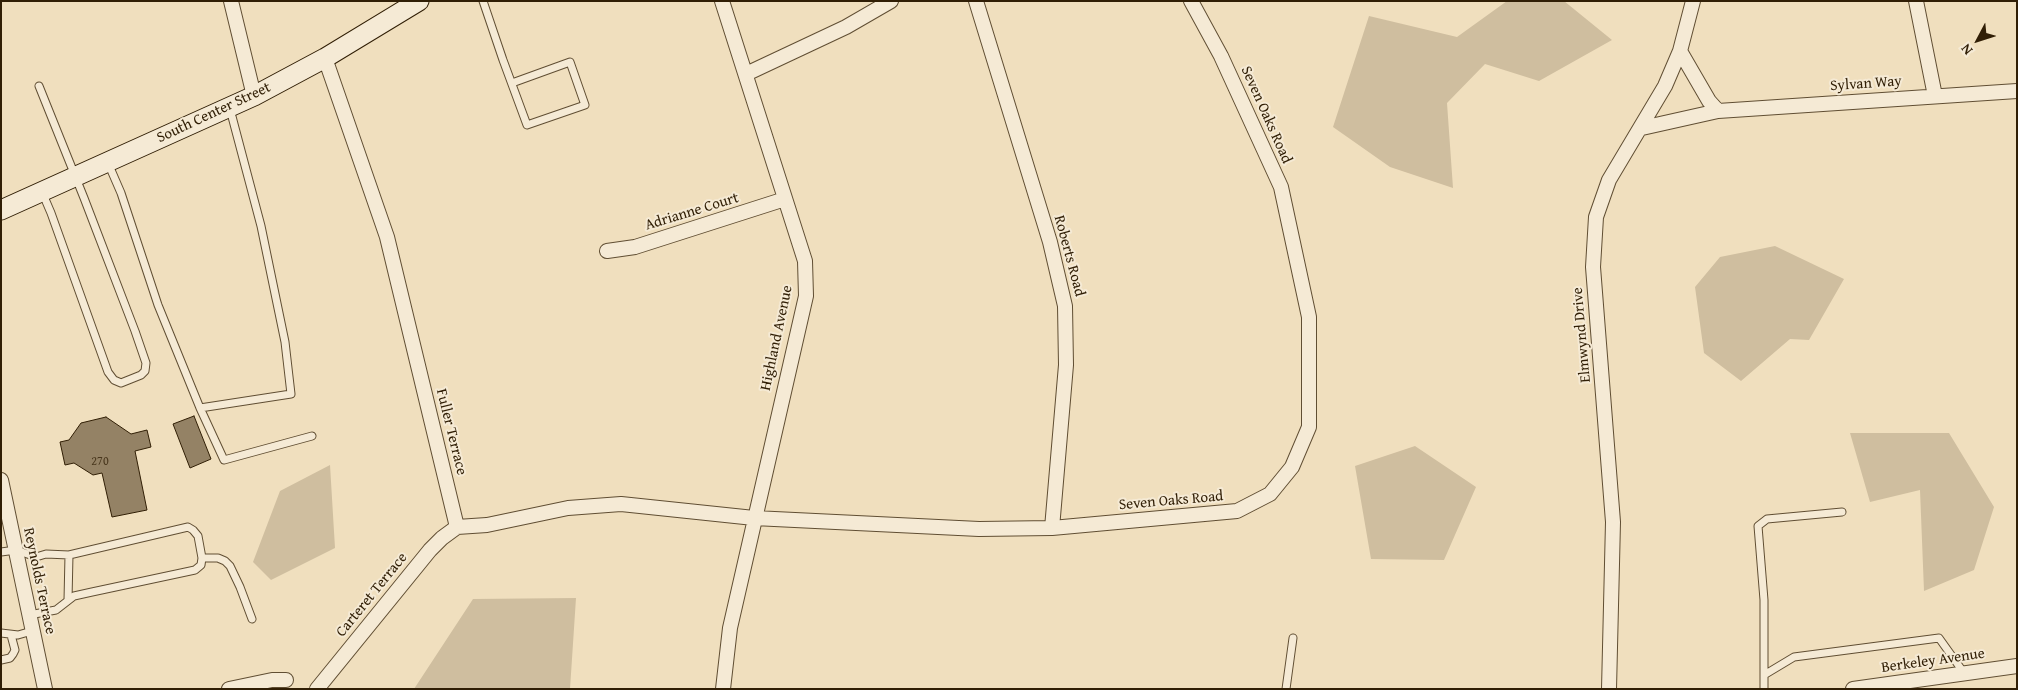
<!DOCTYPE html>
<style>
body{margin:0}
#map{position:relative;width:2018px;height:690px;overflow:hidden;background:#f0dfbe;font-family:"Gentium Book Plus",serif}
canvas{display:block}
.frame{position:absolute;inset:0;border:2px solid #301e05;pointer-events:none}
.north{position:absolute;left:1953px;top:15px;width:50px;height:50px;-webkit-text-stroke:4px #f5ead5;paint-order:stroke;rotate:230deg;font-size:14px;font-weight:700;line-height:20px;text-align:center;color:#301e05}
.north::after{content:'';display:block;margin:auto;width:18px;height:22px;background:#301e05;clip-path:polygon(50% 0,100% 100%,50% 72%,0 100%)}
</style>
<div id="map">
<canvas width="2018" height="690"></canvas>
<div class="frame"></div>
<div class="north">N</div>
</div>
<script>
const c = document.querySelector('canvas').getContext('2d');
c.lineJoin = 'round';
function fill(path, color) { c.fillStyle = color; c.fill(path, 'evenodd'); }
const toPath = rows => new Path2D(rows.map(r => 'M' + r).join(''));
function stroke(path, color, width, dash) { c.strokeStyle = color; c.lineWidth = width; c.lineCap = dash ? 'butt' : 'round'; c.setLineDash(dash || []); c.stroke(path); }
function drawText(font, color, halo, rows, align = 'center') {
  c.font = font + ' "Gentium Book Plus",serif'; c.lineWidth = 4; c.setLineDash([]); c.textBaseline = 'middle'; c.strokeStyle = halo; c.fillStyle = color; for (const [text, x, y, turn = 0] of rows) {
    c.save(); c.translate(x, y); c.rotate((+turn || 0) * Math.PI / 180); c.textAlign = isNaN(turn) ? turn : align; if (halo) c.strokeText(text, 0, 0); c.fillText(text, 0, 0); c.restore();
  }
}
fill(toPath([
 [1507,1,1564,1,1612,40,1539,81,1485,64,1447,103,1453,188,1390,167,1333,127,1369,16,1457,37],
 [1775,246,1844,279,1809,340,1790,339,1741,381,1704,353,1695,287,1720,257],
 [1850,433,1949,433,1994,507,1974,570,1924,591,1920,490,1870,502],
 [1415,446,1476,487,1444,560,1371,559,1355,466],
 [330,465,335,548,271,580,253,562,280,491],
 [576,598,570,689,414,689,473,599]
]), '#cfbe9f');
const building = toPath([
 [194,416,211,459,190,468,173,424,194,416],
 [106,417,131,434,147,430,151,447,135,451,147,510,112,517,102,473,93,475,74,463,65,465,60,442,69,440,81,423,106,417]
]);
fill(building, '#948265');
stroke(building, '#301e05', 1);
const lane = toPath([
 [483,1,503,60,527,125,585,105,570,62,512,83],
 [39,86,84,198,135,331,146,363,145,371,141,375,121,383,114,380,108,372,51,213,42,192],
 [108,163,121,193,158,305,200,408,291,394,285,342,261,226,230,109],
 [200,408,224,460,312,436],
 [1,552,16,550,36,557,46,554,69,555,188,527,193,530,198,536,202,558,201,565,195,570,92,592,74,596,56,610,29,615],
 [202,558,218,558,225,561,230,566,240,587,252,619],
 [68,600,69,555],
 [1,633,18,635,32,631],
 [1,660,10,658,13,654,15,650,11,635],
 [1764,675,1764,600,1758,526,1767,519,1842,512],
 [1286,689,1293,638],
 [1764,689,1764,675,1794,657,1939,638,1964,673]
]);
const street = toPath([
 [231,1,254,96],
 [722,1,805,261,806,296,730,628,723,689],
 [976,1,1050,242,1065,306,1066,365,1052,528],
 [1916,1,1935,96],
 [1680,51,1709,101,1718,111],
 [325,58,387,237,457,527],
 [746,74,846,27,891,1],
 [1642,128,1718,111,2017,91],
 [607,251,635,247,785,199],
 [1,480,45,689],
 [457,527,487,525,568,508,621,504,754,518,979,529,1052,528,1237,511,1270,494,1292,467,1309,427,1309,317,1281,187,1221,56,1191,1],
 [229,689,272,680,286,680],
 [317,689,430,550,442,538,457,527],
 [1609,689,1613,522,1593,267,1596,217,1609,180,1665,86,1680,51,1693,1],
 [1853,689,2017,666]
]);
const secondary = toPath([
 [1,210,254,96,325,58,419,1]
]);
stroke(lane, '#604e33', 9);
stroke(street, '#604e33', 16);
stroke(secondary, '#301e05', 21);
stroke(lane, '#f5ead5', 7);
stroke(street, '#f5ead5', 14);
stroke(secondary, '#f5ead5', 19);
drawText('12px', '#49371d', null, [
 ["270",100,462]
]);
drawText('15px', '#301e05', '#f5ead5', [
 ["Sylvan Way",1866,84,-4],
 ["South Center Street",214,113,-25],
 ["Seven Oaks Road",1266,115,66],
 ["Adrianne Court",692,212,-17],
 ["Roberts Road",1069,256,75],
 ["Elmwynd Drive",1582,335,-95],
 ["Highland Avenue",777,338,-78],
 ["Fuller Terrace",451,432,76],
 ["Seven Oaks Road",1171,501,-5],
 ["Reynolds Terrace",39,581,78],
 ["Carteret Terrace",372,595,-51],
 ["Berkeley Avenue",1933,661,-8]
]);
</script>
